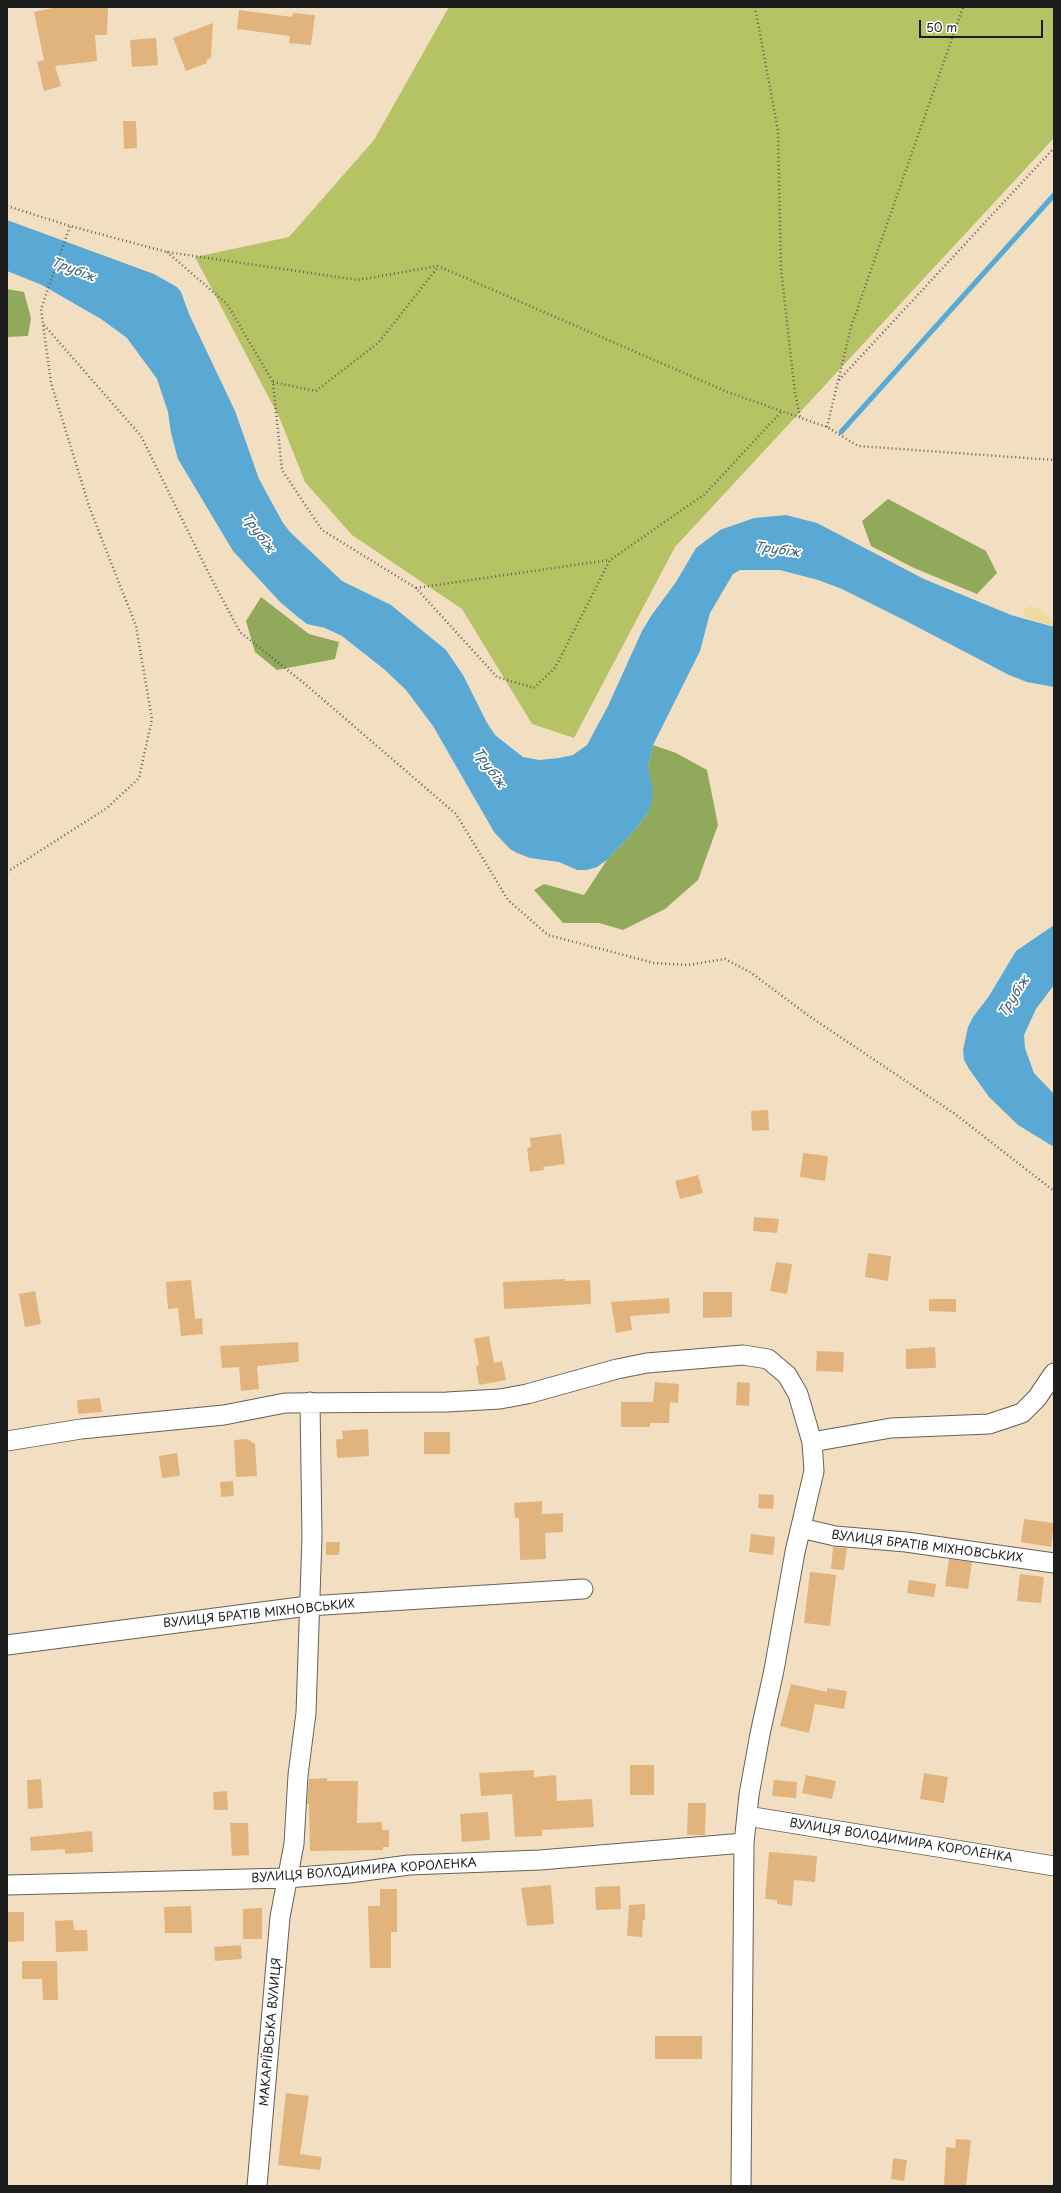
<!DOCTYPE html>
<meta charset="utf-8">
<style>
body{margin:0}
#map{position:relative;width:1061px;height:2193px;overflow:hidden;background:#f2dfc1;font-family:"Playpen Sans",sans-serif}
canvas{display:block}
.frame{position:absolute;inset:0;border:8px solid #1c1c1c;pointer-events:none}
.scale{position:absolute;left:919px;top:20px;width:124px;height:18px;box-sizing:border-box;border:2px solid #1c1c1c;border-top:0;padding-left:5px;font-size:12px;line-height:14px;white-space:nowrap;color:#1c1c1c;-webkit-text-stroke:3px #fff;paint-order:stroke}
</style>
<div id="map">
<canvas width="1061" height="2193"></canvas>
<div class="frame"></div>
<div class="scale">50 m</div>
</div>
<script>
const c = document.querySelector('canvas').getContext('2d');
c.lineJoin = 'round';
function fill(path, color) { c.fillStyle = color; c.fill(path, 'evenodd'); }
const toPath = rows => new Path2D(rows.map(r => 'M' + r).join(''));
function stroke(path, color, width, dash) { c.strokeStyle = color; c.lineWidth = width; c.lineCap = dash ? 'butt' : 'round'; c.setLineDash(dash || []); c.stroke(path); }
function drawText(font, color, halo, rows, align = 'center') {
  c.font = font + ' "Playpen Sans",sans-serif'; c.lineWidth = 3.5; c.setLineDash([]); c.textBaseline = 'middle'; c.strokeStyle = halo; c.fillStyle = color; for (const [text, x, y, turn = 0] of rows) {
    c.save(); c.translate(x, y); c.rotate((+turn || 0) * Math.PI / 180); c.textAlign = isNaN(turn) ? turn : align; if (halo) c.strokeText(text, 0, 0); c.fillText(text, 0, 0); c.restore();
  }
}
fill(toPath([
 [449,7,1054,7,1054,138,675,547,574,738,532,724,462,609,352,535,305,482,280,419,195,257,289,237,374,140]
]), '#b6c365');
fill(toPath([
 [7,289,24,292,31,318,28,336,7,337],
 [888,499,986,551,997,573,977,594,914,568,871,546,862,521],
 [261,597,309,634,339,642,335,659,277,670,255,652,246,621],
 [653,745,676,753,707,770,718,825,698,880,665,909,623,930,599,923,563,923,534,890,544,884,584,895,607,860,634,831,649,811,648,767]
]), '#90a95a');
fill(toPath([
 [1030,606,1037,608,1054,620,1054,626,1024,617,1023,611]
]), '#eeda9e');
fill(toPath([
 [7,220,154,274,177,287,181,292,189,314,235,411,259,479,283,523,290,532,342,581,391,605,446,650,463,675,486,721,495,735,523,757,539,760,559,758,573,755,587,745,608,706,642,631,651,616,676,582,696,548,720,530,754,518,786,515,817,523,924,579,1011,615,1054,627,1054,687,1027,682,1009,675,906,621,842,589,818,580,780,570,740,570,733,574,710,613,700,651,653,745,648,767,653,791,652,800,649,811,634,831,607,860,597,867,587,870,577,870,559,862,530,858,517,853,510,849,494,832,433,726,406,690,385,670,342,636,325,628,307,624,299,618,280,602,233,551,178,459,171,433,168,412,157,379,127,338,101,319,42,285,7,271],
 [1054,925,1054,985,1036,1009,1024,1035,1025,1048,1034,1073,1054,1094,1054,1147,1018,1125,989,1097,969,1069,964,1060,963,1050,968,1027,973,1017,989,996,1016,951]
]), '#5aa9d4');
stroke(toPath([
 [841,432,1054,195]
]), '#5aa9d4', 5);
fill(toPath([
 [57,7,108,8,107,35,95,35,97,61,55,66,61,86,44,91,37,62,44,60,34,12],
 [239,10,292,17,293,13,315,15,311,45,289,43,290,36,237,29],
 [213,23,211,58,206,60,207,63,186,71,173,38],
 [156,38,158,65,132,67,130,40],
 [123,121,136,121,137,148,124,149],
 [768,1110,769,1130,752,1131,751,1111],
 [561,1134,565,1164,543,1167,544,1170,530,1172,527,1148,531,1147,530,1138],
 [803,1153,828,1156,825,1181,800,1177],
 [698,1175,703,1193,680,1199,675,1181],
 [754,1217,779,1219,777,1233,753,1231],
 [868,1253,891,1256,888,1281,865,1277],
 [776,1262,792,1264,787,1294,770,1291],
 [565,1279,565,1281,590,1280,591,1304,504,1309,503,1282],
 [191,1280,195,1319,202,1318,203,1334,181,1336,178,1308,168,1309,166,1282],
 [35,1291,41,1324,25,1327,19,1294],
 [703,1292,732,1292,732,1317,703,1318],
 [669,1298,670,1313,630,1316,632,1330,616,1333,611,1302],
 [929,1299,956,1299,956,1312,929,1311],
 [489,1336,494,1363,502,1361,506,1380,479,1385,476,1366,479,1365,474,1339],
 [298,1342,299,1362,257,1366,259,1389,241,1391,239,1367,222,1368,220,1346],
 [935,1347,936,1368,906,1369,906,1349],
 [817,1351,844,1352,843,1372,816,1371],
 [655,1382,679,1384,678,1403,670,1402,669,1423,650,1423,650,1427,621,1427,621,1402,653,1402],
 [737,1382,750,1383,749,1406,736,1405],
 [100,1398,102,1412,78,1414,77,1400],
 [368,1429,369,1456,337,1458,336,1439,343,1439,342,1431],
 [424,1432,450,1432,450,1454,424,1454],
 [247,1439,255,1444,257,1476,236,1477,234,1440],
 [177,1453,180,1476,162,1478,159,1456],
 [233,1481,234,1496,221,1497,220,1482],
 [759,1494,774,1495,773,1509,758,1508],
 [542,1501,542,1514,563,1513,563,1532,545,1533,546,1559,520,1560,519,1518,515,1518,514,1503],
 [1024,1519,1054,1523,1051,1547,1021,1542],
 [751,1534,775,1537,773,1555,749,1552],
 [326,1542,340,1542,339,1555,326,1555],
 [833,1547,847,1548,844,1570,831,1569],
 [949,1559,972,1562,968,1589,945,1586],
 [810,1572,836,1575,830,1626,804,1623],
 [1020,1574,1044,1577,1041,1603,1017,1601],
 [909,1580,936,1584,934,1597,907,1593],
 [791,1684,827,1692,827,1688,847,1691,844,1709,815,1704,809,1733,780,1726],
 [630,1765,654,1765,654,1795,630,1795],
 [534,1770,534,1777,556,1775,557,1801,592,1799,594,1827,542,1830,542,1836,515,1837,512,1794,481,1796,479,1773],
 [924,1773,948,1777,944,1803,920,1799],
 [806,1775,836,1781,832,1799,802,1793],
 [327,1778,327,1781,358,1781,357,1823,382,1822,382,1830,389,1830,389,1847,383,1847,383,1850,310,1851,309,1804,307,1804,309,1779],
 [41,1779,43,1808,28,1809,27,1780],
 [774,1780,797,1782,796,1798,772,1796],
 [227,1791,228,1810,214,1810,213,1792],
 [688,1803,706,1803,705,1835,687,1835],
 [488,1812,490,1840,462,1842,460,1814],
 [230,1823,248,1823,249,1855,232,1856],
 [92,1831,93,1852,65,1854,65,1849,31,1851,30,1837],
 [769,1852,817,1856,815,1882,794,1880,792,1906,777,1904,777,1900,765,1899],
 [551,1885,554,1924,527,1926,521,1888],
 [620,1886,621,1909,596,1910,595,1887],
 [380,1889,397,1889,397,1932,391,1932,391,1968,370,1968,368,1906,380,1906],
 [645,1904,645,1920,643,1920,642,1937,627,1936,629,1905],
 [191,1906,192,1933,165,1933,164,1907],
 [262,1908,262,1939,243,1939,243,1909],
 [7,1912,24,1912,24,1941,7,1942],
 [73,1920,74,1930,87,1930,88,1951,56,1952,55,1921],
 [241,1945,242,1959,215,1961,214,1947],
 [22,1961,57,1961,58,2000,43,2000,42,1979,22,1979],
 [655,2036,702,2036,702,2059,655,2059],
 [286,2093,309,2096,300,2154,322,2157,320,2170,278,2165],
 [956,2139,971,2140,966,2186,944,2186,946,2147,955,2148],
 [893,2158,907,2160,904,2181,891,2179]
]), '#e1b47d');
const minor = toPath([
 [7,1441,81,1429,224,1415,285,1403,447,1402,500,1399,527,1394,617,1369,647,1363,743,1355,768,1359,787,1375,798,1394,812,1442],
 [801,1528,835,1536,906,1542,1054,1563],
 [7,1645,308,1606,583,1589],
 [747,1816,1054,1866],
 [7,1885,287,1878,349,1873,409,1865,540,1860,744,1843],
 [257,2186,280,1917,294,1844,298,1775,306,1713,312,1537,310,1402],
 [741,2186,744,1843,749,1795,760,1734,774,1670,795,1552,814,1471,812,1442,891,1428,989,1424,1022,1413,1037,1398,1054,1373]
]);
stroke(minor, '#676056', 21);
stroke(toPath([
 [755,7,778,131,781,269,795,393,800,417],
 [7,206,70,226,167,252,358,280,438,266,730,393,827,427,858,446,1054,460],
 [167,252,227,304,273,382,282,470,322,530,416,588,497,677,534,688,555,668,610,560,705,494,782,411],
 [44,325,141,436,210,576,240,632,305,684,456,814,508,900,548,935,654,963,688,965,725,959,750,972,809,1016,955,1114,1054,1191],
 [839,380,1054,148],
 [273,382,316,391,379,342,438,267],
 [827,427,851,327,963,7],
 [416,588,609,560],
 [7,872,107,808,139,778,152,719,136,626,90,509,51,383,41,309,70,226]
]), '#676056', 2.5, [1, 3]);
stroke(minor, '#fff', 19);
drawText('12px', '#1c1c1c', '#fff', [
 ["ВУЛИЦЯ БРАТІВ МІХНОВСЬКИХ",927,1547,7],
 ["ВУЛИЦЯ БРАТІВ МІХНОВСЬКИХ",259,1614,-6],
 ["ВУЛИЦЯ ВОЛОДИМИРА КОРОЛЕНКА",901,1841,9],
 ["ВУЛИЦЯ ВОЛОДИМИРА КОРОЛЕНКА",364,1871,-4],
 ["МАКАРІЇВСЬКА ВУЛИЦЯ",271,2032,-85]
]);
drawText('italic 13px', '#3b6278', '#fff', [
 ["Трубіж",73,270,21],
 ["Трубіж",258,533,54],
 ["Трубіж",777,550,8],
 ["Трубіж",489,768,55],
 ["Трубіж",1014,997,-57]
]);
</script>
